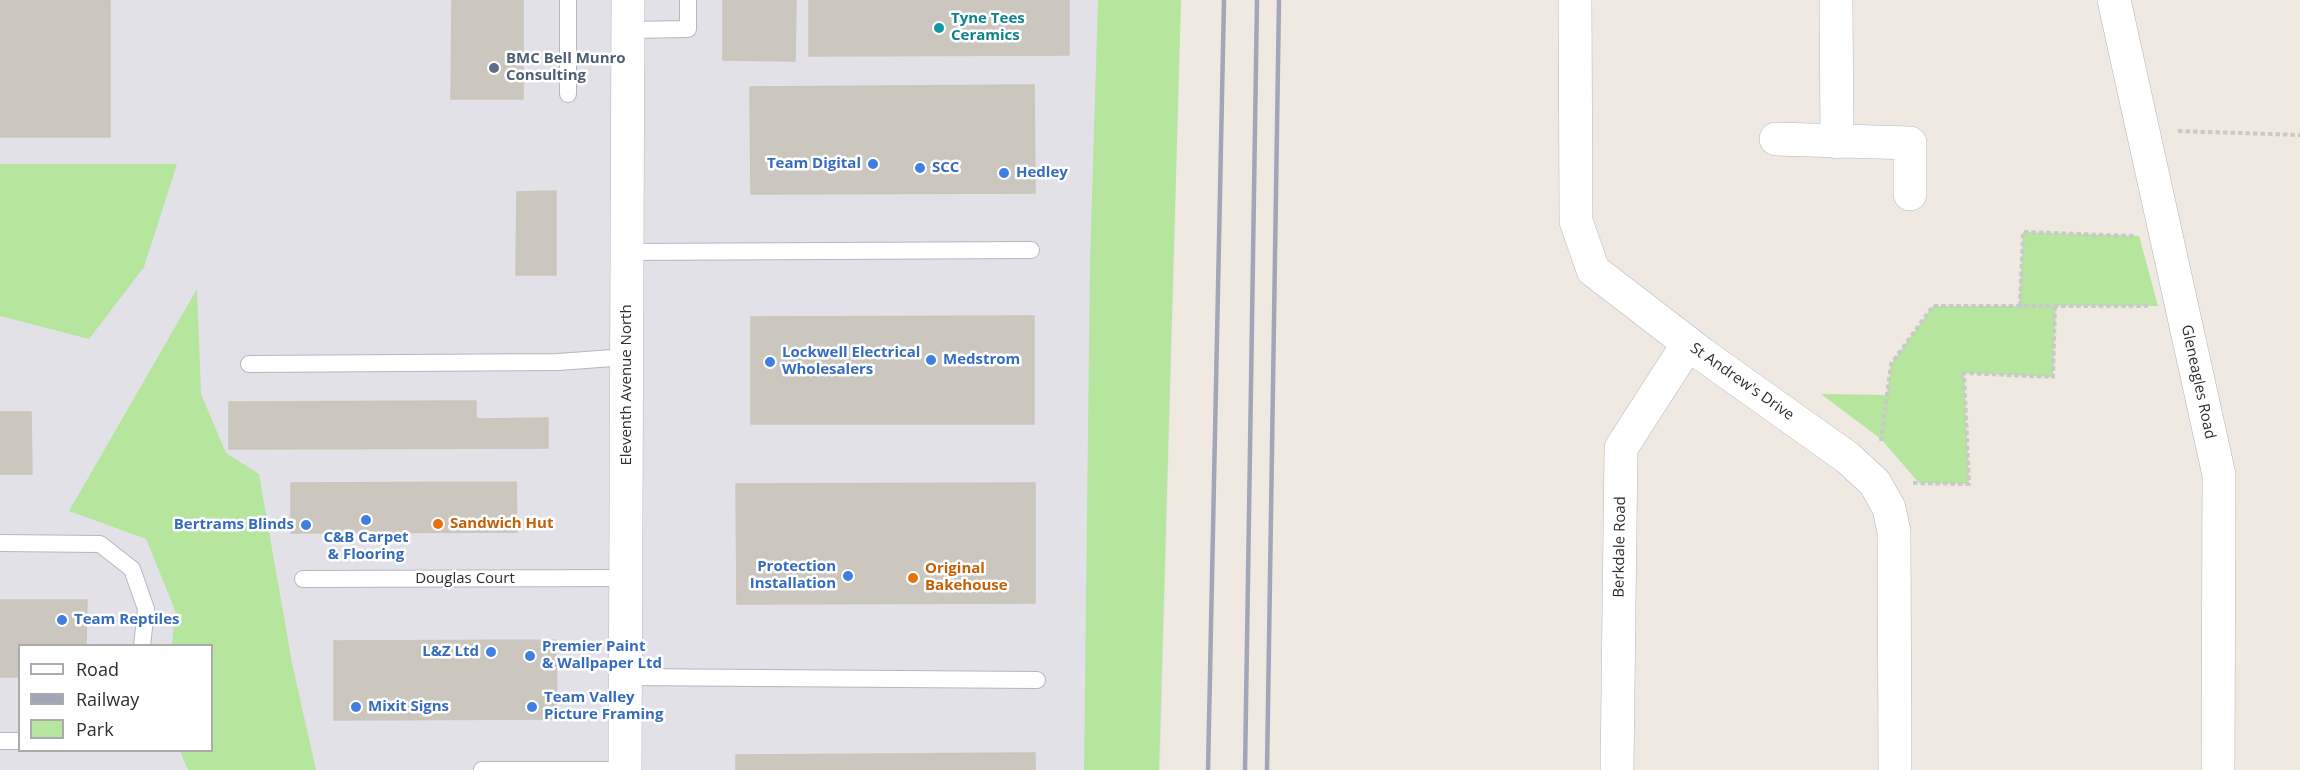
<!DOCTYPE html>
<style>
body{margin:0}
#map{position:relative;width:2300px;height:770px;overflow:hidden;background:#efe9e1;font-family:"Open Sans",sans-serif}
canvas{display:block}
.legend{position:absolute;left:18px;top:644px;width:195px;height:108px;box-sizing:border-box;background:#fff;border:2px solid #ababab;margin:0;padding:8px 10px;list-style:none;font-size:18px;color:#2e2e2e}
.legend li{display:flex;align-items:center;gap:12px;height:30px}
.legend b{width:30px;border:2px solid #ababab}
</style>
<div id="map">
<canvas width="2300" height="770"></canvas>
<ul class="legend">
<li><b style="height:8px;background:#fff"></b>Road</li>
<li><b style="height:8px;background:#a3a6b8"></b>Railway</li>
<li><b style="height:16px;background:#b6e59e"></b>Park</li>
</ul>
</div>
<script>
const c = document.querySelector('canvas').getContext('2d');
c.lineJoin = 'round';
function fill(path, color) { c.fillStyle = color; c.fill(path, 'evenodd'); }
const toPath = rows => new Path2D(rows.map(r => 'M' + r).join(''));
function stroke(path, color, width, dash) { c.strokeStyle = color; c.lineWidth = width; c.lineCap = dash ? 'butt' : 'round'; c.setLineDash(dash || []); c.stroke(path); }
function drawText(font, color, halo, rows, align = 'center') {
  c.font = font + ' "Open Sans",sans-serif'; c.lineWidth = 5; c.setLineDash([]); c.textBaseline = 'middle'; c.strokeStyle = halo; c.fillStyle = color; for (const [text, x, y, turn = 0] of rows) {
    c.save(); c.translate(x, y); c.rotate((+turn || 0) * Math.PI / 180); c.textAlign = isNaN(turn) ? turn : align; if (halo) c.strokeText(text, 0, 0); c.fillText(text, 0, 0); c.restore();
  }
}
fill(toPath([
 [0,0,1181,0,1160,770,0,770],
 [20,646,212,646,212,750,20,750]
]), '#e3e1e8');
fill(toPath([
 [1098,0,1181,0,1159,770,1084,770,1090,261],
 [0,164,177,164,144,267,89,339,0,316],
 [2023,232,2139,236,2158,306,2056,306,2053,377,1964,373,1969,484,1919,483,1881,439,1821,394,1887,395,1891,364,1933,306,2019,306],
 [197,289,201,394,226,453,259,474,292,663,316,770,188,770,180,751,212,750,212,646,172,645,175,610,146,539,69,511]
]), '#b6e59e');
const building = toPath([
 [0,0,110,0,110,137,0,137,0,0],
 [452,0,523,0,523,99,451,99,452,0],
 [723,0,796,0,795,61,723,60,723,0],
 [809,0,1069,0,1069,55,809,56,809,0],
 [1034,85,1035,193,751,194,750,87,1034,85],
 [556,191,556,275,516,275,517,192,556,191],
 [1034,316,1034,424,751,424,751,317,1034,316],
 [476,401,476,419,548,418,548,448,229,449,229,402,476,401],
 [0,412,31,412,32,474,0,474,0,412],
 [516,482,517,532,291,533,291,483,516,482],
 [1035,483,1035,603,737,604,736,484,1035,483],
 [0,600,87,600,86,646,20,646,20,677,0,677,0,600],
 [556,640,557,719,334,720,334,641,556,640],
 [1035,753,1035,770,736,770,736,755,1035,753]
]);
fill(building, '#cbc7bf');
stroke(building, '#cbc5ba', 1.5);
const service = toPath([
 [628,30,688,29,688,0],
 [568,94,568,0],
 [627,252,1031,250],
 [249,364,558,362,627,357],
 [0,543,100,544,132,569,146,609,142,646],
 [303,579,626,578],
 [625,677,1037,680],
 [0,741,20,741],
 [482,770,625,770]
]);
const minor = toPath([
 [1575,0,1576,221,1593,270,1702,354,1848,458,1875,483,1889,508,1894,532,1895,770],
 [1836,0,1837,142],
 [2114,0,2219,475,2218,770],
 [1776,139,1910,143,1910,194],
 [625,770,628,0],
 [1617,770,1621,448,1688,344]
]);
stroke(service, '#b4b7c1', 18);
stroke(minor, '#b4b7c1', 34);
stroke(toPath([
 [2178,131,2300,135],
 [2020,306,2023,232,2134,236],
 [1881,441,1891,364,1933,306,2148,306],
 [1913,483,1969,484,1964,373,2053,377,2055,306]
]), '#c9c9c9', 4, [4.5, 3]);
stroke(service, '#fff', 16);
stroke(minor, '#fff', 33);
stroke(toPath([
 [1208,770,1224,0],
 [1245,770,1257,0],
 [1267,770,1279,0]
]), '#a3a6b8', 4.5);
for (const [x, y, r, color] of [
 [939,28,6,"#0f9aa8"],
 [494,68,6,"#5c6f8a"],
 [873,164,6,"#3f7fe0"],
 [920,168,6,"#3f7fe0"],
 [1004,173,6,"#3f7fe0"],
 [931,360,6,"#3f7fe0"],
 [770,362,6,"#3f7fe0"],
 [366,520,6,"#3f7fe0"],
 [438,524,6,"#e8710a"],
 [306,525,6,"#3f7fe0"],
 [848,576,6,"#3f7fe0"],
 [913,578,6,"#e8710a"],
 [62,620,6,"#3f7fe0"],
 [491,652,6,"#3f7fe0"],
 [530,656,6,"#3f7fe0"],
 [356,707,6,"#3f7fe0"],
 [532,707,6,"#3f7fe0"]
]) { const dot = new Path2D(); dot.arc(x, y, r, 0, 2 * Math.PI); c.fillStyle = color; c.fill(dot); stroke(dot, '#fff', 2); }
drawText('bold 15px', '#0d838f', '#fff', [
 ["Tyne Tees",951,19],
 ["Ceramics",951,36]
], 'left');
drawText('bold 15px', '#4e5e75', '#fff', [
 ["BMC Bell Munro",506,59],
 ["Consulting",506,76]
], 'left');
drawText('bold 15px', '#366cbe', '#fff', [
 ["Team Digital",861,164,"right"],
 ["SCC",932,168],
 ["Hedley",1016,173],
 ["Lockwell Electrical",782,353],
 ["Wholesalers",782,370],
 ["Medstrom",943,360],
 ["Bertrams Blinds",294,525,"right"],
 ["C&B Carpet",366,538,"center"],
 ["& Flooring",366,555,"center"],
 ["Protection",836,567,"right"],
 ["Installation",836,584,"right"],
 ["Team Reptiles",74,620],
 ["Premier Paint",542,647],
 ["& Wallpaper Ltd",542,664],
 ["L&Z Ltd",479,652,"right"],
 ["Team Valley",544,698],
 ["Picture Framing",544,715],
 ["Mixit Signs",368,707]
], 'left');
drawText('15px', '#2e2e2e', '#fff', [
 ["St Andrew's Drive",1742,382,35],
 ["Gleneagles Road",2198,382,78],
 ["Eleventh Avenue North",627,385,-90],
 ["Berkdale Road",1620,547,-89],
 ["Douglas Court",465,579]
]);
drawText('bold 15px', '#c56008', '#fff', [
 ["Sandwich Hut",450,524],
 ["Original",925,569],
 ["Bakehouse",925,586]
], 'left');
</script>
